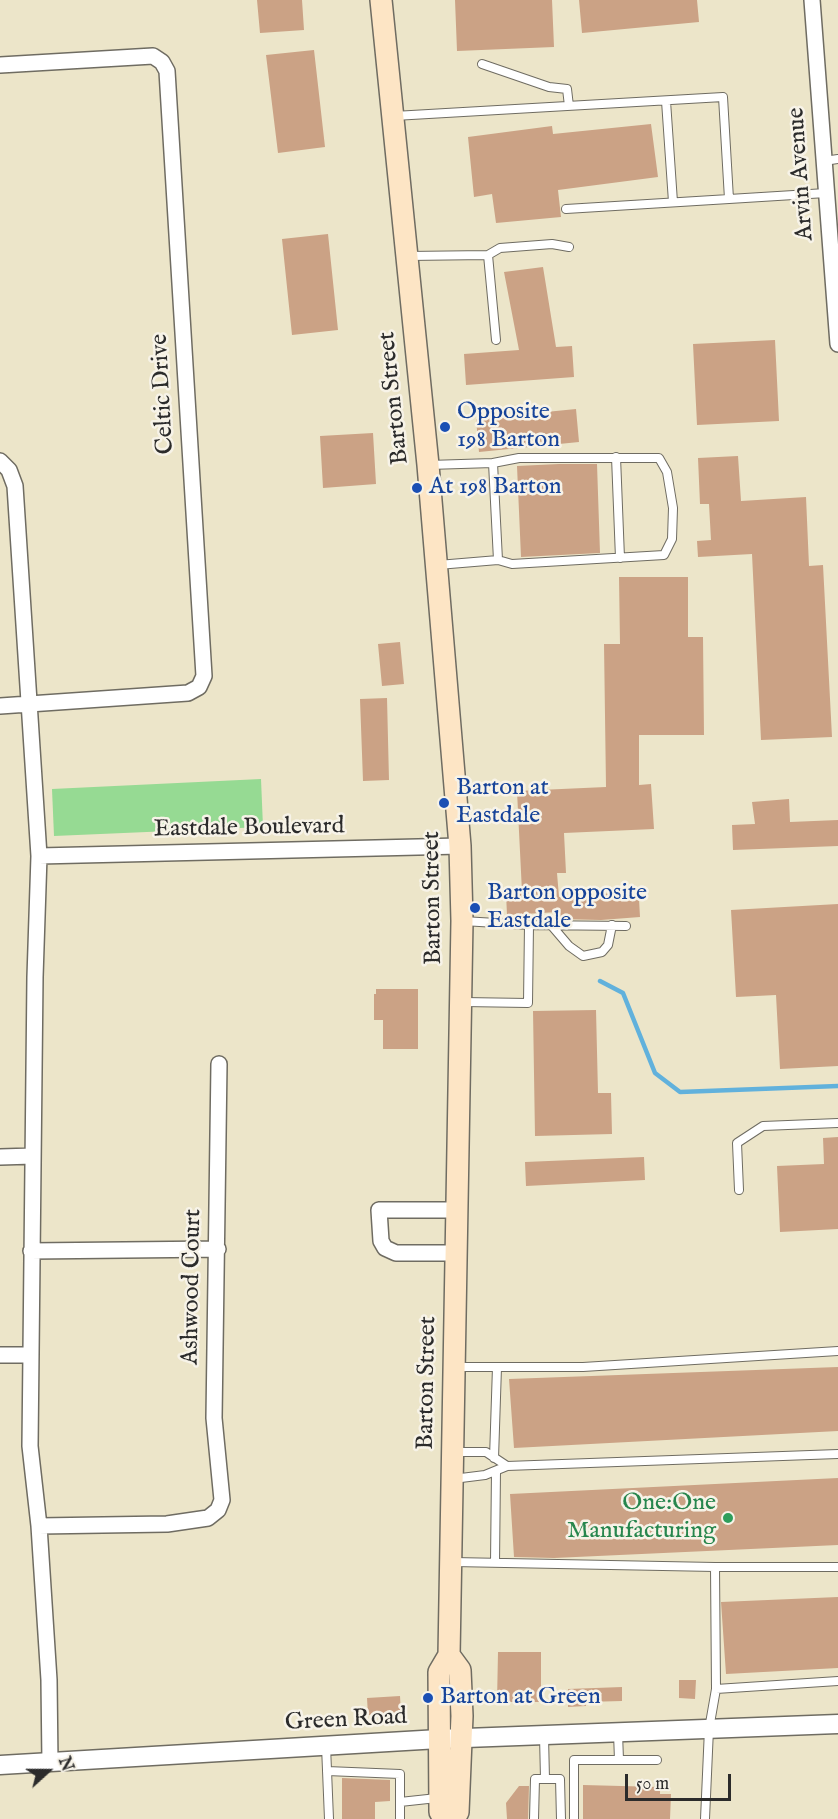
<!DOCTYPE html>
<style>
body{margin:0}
#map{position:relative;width:838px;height:1819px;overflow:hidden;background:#ece5c9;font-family:"IM FELL English",serif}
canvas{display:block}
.north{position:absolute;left:18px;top:1741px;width:60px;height:60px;-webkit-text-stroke:4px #f7f3e8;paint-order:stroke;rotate:69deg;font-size:16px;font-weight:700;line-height:24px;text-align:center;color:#2b2b2b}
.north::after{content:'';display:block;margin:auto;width:21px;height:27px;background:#2b2b2b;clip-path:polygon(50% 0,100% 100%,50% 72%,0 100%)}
.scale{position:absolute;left:625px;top:1774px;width:106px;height:27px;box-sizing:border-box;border:3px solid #2b2b2b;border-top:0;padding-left:8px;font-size:18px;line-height:21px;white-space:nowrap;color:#2b2b2b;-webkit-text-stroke:4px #f7f3e8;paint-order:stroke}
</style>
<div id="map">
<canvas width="838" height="1819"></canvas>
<div class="north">N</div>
<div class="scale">50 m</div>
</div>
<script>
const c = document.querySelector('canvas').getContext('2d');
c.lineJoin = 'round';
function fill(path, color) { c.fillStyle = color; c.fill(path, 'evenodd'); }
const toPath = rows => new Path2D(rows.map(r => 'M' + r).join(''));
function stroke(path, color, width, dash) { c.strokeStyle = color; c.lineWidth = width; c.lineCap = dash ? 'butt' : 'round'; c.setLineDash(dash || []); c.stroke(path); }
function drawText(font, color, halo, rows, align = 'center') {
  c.font = font + ' "IM FELL English",serif'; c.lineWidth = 5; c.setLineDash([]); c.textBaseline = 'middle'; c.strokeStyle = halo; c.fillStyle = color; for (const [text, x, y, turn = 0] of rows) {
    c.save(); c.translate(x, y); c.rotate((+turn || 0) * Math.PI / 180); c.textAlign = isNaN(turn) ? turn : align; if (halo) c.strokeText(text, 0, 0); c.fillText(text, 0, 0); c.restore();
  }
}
fill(toPath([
 [261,779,263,827,54,836,52,789]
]), '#96da93');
stroke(toPath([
 [600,981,623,993,655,1073,680,1092,838,1086]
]), '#61b1dc', 4.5);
fill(toPath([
 [257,0,302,0,304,30,260,33],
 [455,0,552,0,554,47,457,51],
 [579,0,697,0,699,22,582,33],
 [314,50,325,147,278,153,266,55],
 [651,124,658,177,558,190,561,217,496,223,492,194,474,197,468,137,552,126,553,134],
 [328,234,338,330,292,335,282,239],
 [543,267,556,347,572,346,574,377,466,385,464,354,519,350,504,272],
 [775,340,779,421,697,425,693,344],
 [576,409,579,442,479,452,476,419],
 [373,433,376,484,323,488,320,436],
 [738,456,741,501,806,497,809,566,823,565,832,737,761,740,752,554,698,557,697,541,711,540,709,504,700,504,698,458],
 [559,464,597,464,600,553,521,557,517,466],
 [619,577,688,577,688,637,703,637,704,735,639,735,639,785,651,784,654,829,564,833,566,873,557,873,559,897,628,892,629,900,639,899,640,917,601,920,558,919,558,912,507,915,506,893,522,892,517,791,606,787,604,644,620,644],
 [400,642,404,684,382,686,378,644],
 [387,698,389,780,363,781,360,699],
 [789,799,790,822,838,820,838,846,733,850,732,825,755,824,752,802],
 [838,904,838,1066,780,1069,776,995,736,997,731,910],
 [376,989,418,989,418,1049,383,1049,383,1020,374,1020,374,994,376,994],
 [596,1010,598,1093,611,1093,612,1134,535,1136,533,1011],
 [838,1137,838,1229,780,1232,777,1166,824,1164,823,1138],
 [644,1157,645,1180,526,1186,525,1162],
 [838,1367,838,1431,514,1448,509,1379],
 [838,1478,838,1545,554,1558,514,1557,510,1494],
 [838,1597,838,1668,726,1674,721,1602],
 [498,1652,541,1652,541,1702,497,1702],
 [679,1680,696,1680,695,1699,679,1698],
 [622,1687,622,1701,586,1702,586,1706,568,1707,568,1689],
 [400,1696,401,1713,368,1715,367,1698],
 [342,1778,390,1780,390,1801,375,1802,375,1819,342,1819],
 [583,1785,660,1787,660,1794,671,1794,670,1819,583,1819],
 [519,1786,529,1786,528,1819,507,1819,506,1803]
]), '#cba285');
const service = toPath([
 [482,64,549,87,567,89,569,106],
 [666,101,673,202],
 [394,116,723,97,729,199,826,193],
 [824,161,838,159],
 [566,209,729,199],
 [488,255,500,248,552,244,569,247],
 [408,256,488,255,496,340],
 [616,457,620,558],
 [493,463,519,458,659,458,667,472,673,508,672,539,664,555,512,564,498,560],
 [429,465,493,463,498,560,438,565],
 [463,921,529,925,626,926],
 [551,925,569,946,583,956,602,952,608,945,612,925],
 [463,1002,528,1003,529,925],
 [739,1190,737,1143,763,1126,838,1123],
 [456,1367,583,1367,838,1351],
 [455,1452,486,1452,507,1466],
 [494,1458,497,1367],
 [453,1479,485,1475,507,1466,838,1454],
 [453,1562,715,1567],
 [495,1563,496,1471],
 [716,1689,715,1567,838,1567],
 [618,1733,619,1760],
 [544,1736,545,1779,560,1779,561,1819],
 [326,1746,329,1819],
 [327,1771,400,1774,400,1819],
 [400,1802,437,1798],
 [534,1819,535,1779,545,1779],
 [574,1819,574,1760,657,1760],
 [705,1819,709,1729,716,1689,838,1681]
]);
const minor = toPath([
 [812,0,838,344],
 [0,65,153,56,162,62,167,71,204,676,199,687,188,693,0,706],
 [0,461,9,470,15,486,39,856,35,977,30,1446,39,1526,49,1680,50,1763],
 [39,856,460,846],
 [0,1157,33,1156],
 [31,1251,218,1249],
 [455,1253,396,1253,385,1248,381,1241,379,1210,455,1210],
 [0,1355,31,1355],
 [39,1526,167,1524,208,1518,218,1510,222,1500,214,1418,219,1064]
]);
const tertiary = toPath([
 [0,1765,439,1739,838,1724]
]);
const secondary = toPath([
 [381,0,428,465,460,846,462,921,449,1655,439,1672,440,1812,445,1819],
 [449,1655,460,1670,462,1716,458,1812,454,1819]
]);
stroke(service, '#6f6c62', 10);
stroke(minor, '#6f6c62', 18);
stroke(tertiary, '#6f6c62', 21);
stroke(secondary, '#6f6c62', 24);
stroke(service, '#fff', 8);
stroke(minor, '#fff', 15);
stroke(tertiary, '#fff', 18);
stroke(secondary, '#fde5c5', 21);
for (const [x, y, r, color] of [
 [445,427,6,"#1a4fb4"],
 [417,488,6,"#1a4fb4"],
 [444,803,6,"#1a4fb4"],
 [475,908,6,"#1a4fb4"],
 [728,1518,6,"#2e9e5b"],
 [428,1698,6,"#1a4fb4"]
]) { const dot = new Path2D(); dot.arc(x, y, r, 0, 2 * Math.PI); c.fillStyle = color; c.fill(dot); stroke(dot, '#f7f3e8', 2); }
drawText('24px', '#2b2b2b', '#f7f3e8', [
 ["Arvin Avenue",802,174,-94],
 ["Celtic Drive",164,394,-93],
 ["Barton Street",395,398,-96],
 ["Eastdale Boulevard",249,829,-1],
 ["Barton Street",434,898,-91],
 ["Ashwood Court",193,1287,-89],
 ["Barton Street",428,1383,-89],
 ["Green Road",346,1721,-3]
]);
drawText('24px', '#164399', '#f7f3e8', [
 ["Opposite",457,413],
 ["198 Barton",457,441],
 ["At 198 Barton",429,488],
 ["Barton at",456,789],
 ["Eastdale",456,817],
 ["Barton opposite",487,894],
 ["Eastdale",487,922],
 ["Barton at Green",440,1698]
], 'left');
drawText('24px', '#27864d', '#f7f3e8', [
 ["One:One",716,1504],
 ["Manufacturing",716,1532]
], 'right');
</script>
